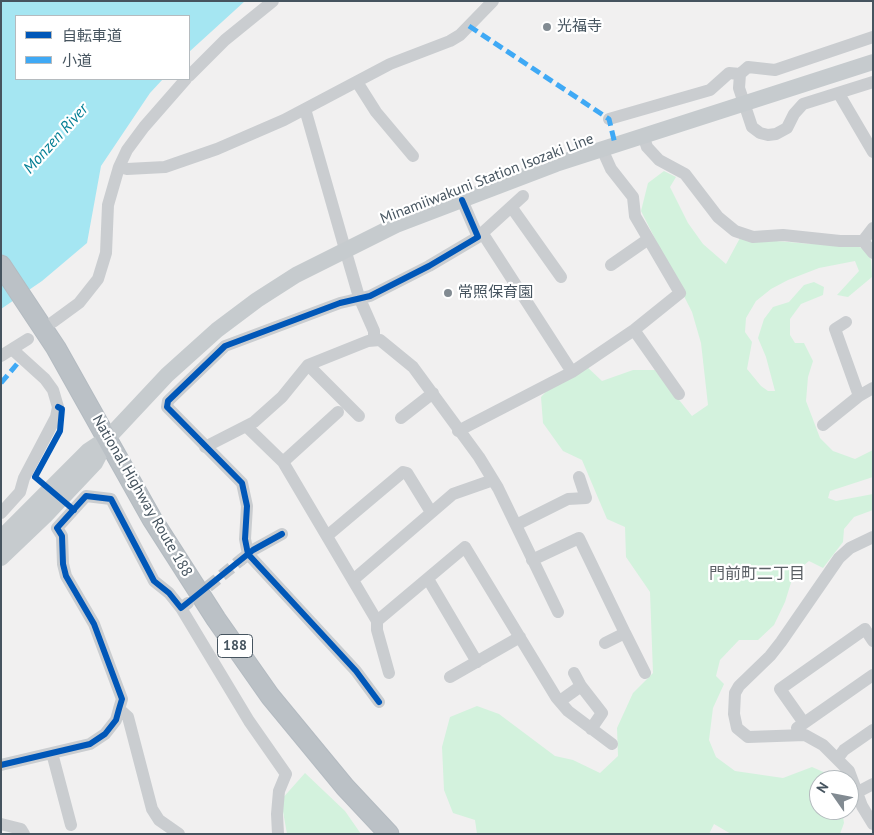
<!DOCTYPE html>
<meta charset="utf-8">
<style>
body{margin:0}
#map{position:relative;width:874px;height:835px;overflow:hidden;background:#f1f0f0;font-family:"PT Sans","Noto Sans JP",sans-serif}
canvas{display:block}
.frame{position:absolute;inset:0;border:2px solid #46545f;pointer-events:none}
.legend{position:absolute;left:15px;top:15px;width:175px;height:65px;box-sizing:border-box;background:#fff;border:1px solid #b5bbbf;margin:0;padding:6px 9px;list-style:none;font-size:15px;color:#46545f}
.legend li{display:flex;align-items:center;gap:10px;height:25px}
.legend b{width:25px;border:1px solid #b5bbbf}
.north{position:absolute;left:809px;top:770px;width:50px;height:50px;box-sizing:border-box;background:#fff;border:1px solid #b5bbbf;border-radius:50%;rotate:303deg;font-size:14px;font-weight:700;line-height:20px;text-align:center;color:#46545f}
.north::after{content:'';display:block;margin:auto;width:18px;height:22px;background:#828b92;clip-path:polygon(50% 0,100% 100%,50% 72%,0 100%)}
</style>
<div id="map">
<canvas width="874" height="835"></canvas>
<div class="frame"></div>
<ul class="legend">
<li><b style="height:6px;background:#0057b8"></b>自転車道</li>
<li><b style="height:6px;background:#3fa9f5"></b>小道</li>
</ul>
<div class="north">N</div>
</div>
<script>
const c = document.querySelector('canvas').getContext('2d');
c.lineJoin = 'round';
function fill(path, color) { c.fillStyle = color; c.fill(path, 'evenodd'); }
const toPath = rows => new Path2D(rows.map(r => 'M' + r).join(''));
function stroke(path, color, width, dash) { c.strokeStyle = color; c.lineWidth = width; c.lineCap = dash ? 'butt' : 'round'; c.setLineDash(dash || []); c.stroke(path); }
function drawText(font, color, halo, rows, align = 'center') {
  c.font = font + ' "PT Sans","Noto Sans JP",sans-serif'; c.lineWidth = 4.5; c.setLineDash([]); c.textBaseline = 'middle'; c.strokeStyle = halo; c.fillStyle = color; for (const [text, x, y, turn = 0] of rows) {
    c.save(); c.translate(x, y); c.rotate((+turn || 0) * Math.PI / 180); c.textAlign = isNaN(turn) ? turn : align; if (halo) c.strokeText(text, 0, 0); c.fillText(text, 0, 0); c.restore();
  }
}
fill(toPath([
 [664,171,676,177,670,187,688,223,703,244,726,264,740,238,812,244,855,244,867,252,871,260,872,277,848,297,837,295,859,271,855,261,819,268,788,280,771,289,756,301,746,318,745,332,752,342,747,369,761,386,768,391,775,391,766,357,758,338,764,319,773,307,789,302,804,285,814,282,824,287,823,295,801,304,790,319,790,335,795,343,804,343,813,361,808,377,806,401,820,438,833,451,855,459,873,450,873,477,830,491,828,498,836,501,873,494,873,510,854,517,844,529,843,542,823,568,809,561,794,573,785,602,774,625,758,640,739,640,720,660,716,676,724,684,713,708,709,740,716,757,735,771,783,778,812,767,837,778,837,780,819,780,819,810,842,810,844,823,840,834,731,834,714,824,709,834,477,834,475,820,453,813,444,790,442,747,450,717,477,706,499,714,555,756,573,760,600,773,618,756,617,728,633,693,653,673,650,592,626,557,625,527,607,519,582,460,563,451,543,423,541,397,554,383,585,365,602,381,633,370,655,370,692,416,708,405,701,343,692,312,641,211,648,183],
 [305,773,345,811,361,834,287,834,281,800]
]), '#d3f2dd');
fill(toPath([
 [1,1,245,1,189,52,189,16,16,16,16,79,163,79,150,93,101,166,87,243,42,281,1,309]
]), '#a5e6f2');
stroke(toPath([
 [194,598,242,559]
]), '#c6c9cc', 12, [12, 6]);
const highway = toPath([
 [1,265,56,348,152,519,216,619,270,696,345,787,389,834]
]);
stroke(highway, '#b4bbc1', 21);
stroke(toPath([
 [873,37,775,70,748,67,740,74,739,88,752,127,760,133,768,135,776,134,787,128,794,114,803,104,873,82],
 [189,76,225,40,273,1],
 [357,82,376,112,413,156],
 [839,94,873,152],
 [305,109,345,249,359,297,374,331,374,339],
 [609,119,710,90,729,73,740,74],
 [643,135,647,147,659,160,685,174,718,217,735,231,753,237,783,235,840,241,863,241],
 [119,167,127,169,165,167,217,149,284,120,390,64,450,41,460,35,493,1],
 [512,208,561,277],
 [873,228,863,241,873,253],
 [483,234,572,372],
 [478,237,523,196],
 [611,265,647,240],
 [53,322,79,303,98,279,106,253,108,205,119,167,127,150,144,127,186,79],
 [846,322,835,329,859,396],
 [634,330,679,394],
 [1,356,28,339],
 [308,365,359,416],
 [401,418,433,393],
 [823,425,859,396,873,388],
 [247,427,283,462,377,621,465,547,556,697,568,711,612,744],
 [458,431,572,372,634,330,680,293,635,216,633,197,611,169,602,149],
 [205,447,254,422,282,397,308,365,368,341,380,340,413,367,479,457,498,488,558,612],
 [283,462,338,412],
 [1,513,20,492,24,478,56,417,58,407,53,390,45,379,13,350],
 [516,525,568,499,586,498,579,477],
 [327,536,403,472,407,473,431,512],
 [873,537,850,548,839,558,781,642,770,656,739,686,735,693,734,714,737,728,748,737,805,735,823,745,849,771,862,806,873,824],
 [242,559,253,550,282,534],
 [532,560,579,538,625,633],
 [428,579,477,662],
 [353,580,453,494,493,480],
 [181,608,249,721,286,774,279,791,277,814,278,834],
 [377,621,377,630,389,673],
 [605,643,625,633,645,673],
 [450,677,520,637],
 [581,686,602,713,591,729],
 [560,701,581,686,574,673],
 [379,702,356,671,248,554,245,539,247,506,242,483,171,411,167,407,168,401,225,346,340,303,370,296,429,266,478,237,462,200],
 [119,709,128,717,152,809,159,820,179,834],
 [804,723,780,689,865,629,873,641],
 [797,728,873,675],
 [52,753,71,825],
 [838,758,844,750,873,730],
 [1,765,90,744,105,734,116,720,119,709,122,699,94,624,66,576,63,564,62,536,57,528,86,496,111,499,154,581,169,593,181,608,188,603],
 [856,793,873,784],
 [1,824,21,829,24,834]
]), '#cacdd0', 12);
stroke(toPath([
 [1,538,88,451,106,439],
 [1,558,45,516,95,463,108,438,167,375,217,330,257,300,296,275,396,225,556,164,873,62]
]), '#c6cbce', 16);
stroke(highway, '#bbc1c6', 19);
stroke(toPath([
 [469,26,609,119,615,144],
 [1,383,17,364]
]), '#3fa9f5', 5, [10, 5]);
stroke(toPath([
 [58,407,62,409,60,431,35,477,74,510],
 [379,702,356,671,248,554,245,539,247,506,242,483,171,411,167,407,168,401,225,346,340,303,370,296,429,266,478,237,462,200],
 [1,765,90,744,105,734,116,720,119,709,122,699,94,624,66,576,63,564,62,536,57,528,86,496,111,499,154,581,169,593,181,608,253,550,282,534]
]), '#0057b8', 6);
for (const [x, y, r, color] of [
 [547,27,5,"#828b92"],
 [448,293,5,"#828b92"]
]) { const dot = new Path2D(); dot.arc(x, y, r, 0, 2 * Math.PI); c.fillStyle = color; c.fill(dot); stroke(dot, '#fff', 2); }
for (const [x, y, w] of [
 [235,646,35]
]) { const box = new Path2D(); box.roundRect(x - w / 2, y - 11.5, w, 23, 4); c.fillStyle = '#fff'; c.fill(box); stroke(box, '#46545f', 1); }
drawText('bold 14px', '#46545f', null, [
 ["188",235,646]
]);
drawText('15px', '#46545f', '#fff', [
 ["光福寺",557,27],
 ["常照保育園",458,293]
], 'left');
drawText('15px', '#46545f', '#fff', [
 ["Minamiiwakuni Station Isozaki Line",487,179,-21],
 ["National Highway Route 188",142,496,60]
]);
drawText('italic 16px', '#047f95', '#fff', [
 ["Monzen River",56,139,-48]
]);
drawText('16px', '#5b6065', '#fff', [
 ["門前町二丁目",757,574]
]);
</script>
